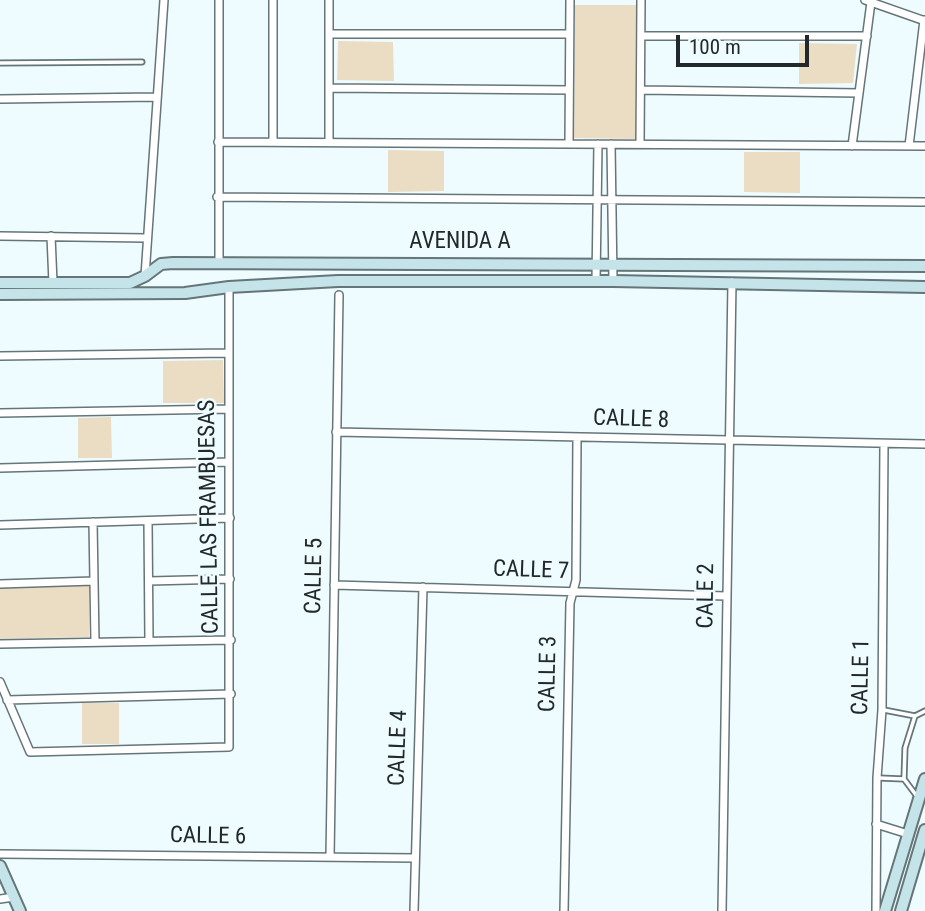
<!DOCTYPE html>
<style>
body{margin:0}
#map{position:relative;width:925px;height:911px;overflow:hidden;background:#eefcff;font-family:"Roboto Condensed",sans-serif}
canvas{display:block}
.scale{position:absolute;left:676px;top:35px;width:133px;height:32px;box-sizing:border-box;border:4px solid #23292b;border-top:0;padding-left:9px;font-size:21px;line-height:24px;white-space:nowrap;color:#23292b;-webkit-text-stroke:5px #eefcff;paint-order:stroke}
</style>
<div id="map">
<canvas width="925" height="911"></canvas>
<div class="scale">100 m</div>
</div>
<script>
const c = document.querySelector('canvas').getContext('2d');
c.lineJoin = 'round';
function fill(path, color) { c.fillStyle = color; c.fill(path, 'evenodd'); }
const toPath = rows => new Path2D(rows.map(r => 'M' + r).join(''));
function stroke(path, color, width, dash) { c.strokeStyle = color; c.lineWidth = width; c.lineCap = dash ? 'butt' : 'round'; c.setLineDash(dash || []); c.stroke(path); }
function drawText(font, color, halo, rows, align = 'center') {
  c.font = font + ' "Roboto Condensed",sans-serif'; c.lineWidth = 5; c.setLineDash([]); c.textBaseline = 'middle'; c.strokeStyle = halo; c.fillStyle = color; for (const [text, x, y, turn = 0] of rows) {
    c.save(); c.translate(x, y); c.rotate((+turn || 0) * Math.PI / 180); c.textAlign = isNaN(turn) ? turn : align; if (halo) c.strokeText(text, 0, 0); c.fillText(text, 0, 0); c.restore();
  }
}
fill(toPath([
 [575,5,636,5,635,139,574,138],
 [338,41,393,42,394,81,337,80],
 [799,43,857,44,853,83,799,84],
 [388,150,444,151,444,191,388,192],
 [744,152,800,152,800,193,744,192],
 [223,360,224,403,163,403,163,361],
 [111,417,112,458,78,458,78,418],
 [89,585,89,637,0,639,0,588],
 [82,703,119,703,119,744,82,744]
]), '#ebddc4');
const lane = toPath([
 [0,63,142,62],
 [884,710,915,716,925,711],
 [879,778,904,779,916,795],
 [904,779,905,748,915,716]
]);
const street = toPath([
 [273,0,273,142],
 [329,0,329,142],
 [865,0,925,21],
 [329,34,569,34],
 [641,36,867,36],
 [329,88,569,90],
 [641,90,859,93],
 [0,99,156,97],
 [218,142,925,146],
 [569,144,570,0],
 [611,144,613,281],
 [640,144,641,0],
 [852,146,871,2],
 [909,146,924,20],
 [217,197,925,202],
 [0,236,146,238],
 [51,236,53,283],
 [219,262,219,0],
 [145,276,164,0],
 [596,281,598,144],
 [0,356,228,353],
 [0,413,229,409],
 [336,432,925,444],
 [0,468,229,462],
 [148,521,149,641],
 [93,522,95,642],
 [0,525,230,518],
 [149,581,230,579],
 [0,584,94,581],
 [334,585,726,596],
 [0,644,231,640],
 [0,682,30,752,229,747,229,287],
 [7,700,231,694],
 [876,824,908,834],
 [0,854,415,858],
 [330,857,339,295],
 [0,899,14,897],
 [414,911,423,587],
 [564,911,570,603,576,580,577,438],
 [722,911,732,282],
 [876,911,877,778,882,710,884,444]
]);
const secondary = toPath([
 [0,283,130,283,145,276,161,264,173,263,925,266],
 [0,294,185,293,229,287,338,281,613,281,925,287],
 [0,866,20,911],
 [885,911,925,779],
 [901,911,925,830]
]);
stroke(lane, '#657578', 7);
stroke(street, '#657578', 10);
stroke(secondary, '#657578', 14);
stroke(lane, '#fff', 3.5);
stroke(street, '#fff', 7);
stroke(secondary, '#c5e4e9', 10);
drawText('23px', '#23292b', '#eefcff', [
 ["AVENIDA A",460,242],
 ["CALLE 8",631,420,2],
 ["CALLE LAS FRAMBUESAS",210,517,-91],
 ["CALLE 7",531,571,2],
 ["CALLE 5",315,576,-89],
 ["CALE 2",707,596,-89],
 ["CALLE 3",549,674,-89],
 ["CALLE 1",862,677,-89],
 ["CALLE 4",399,748,-88],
 ["CALLE 6",208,837,1]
]);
</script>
